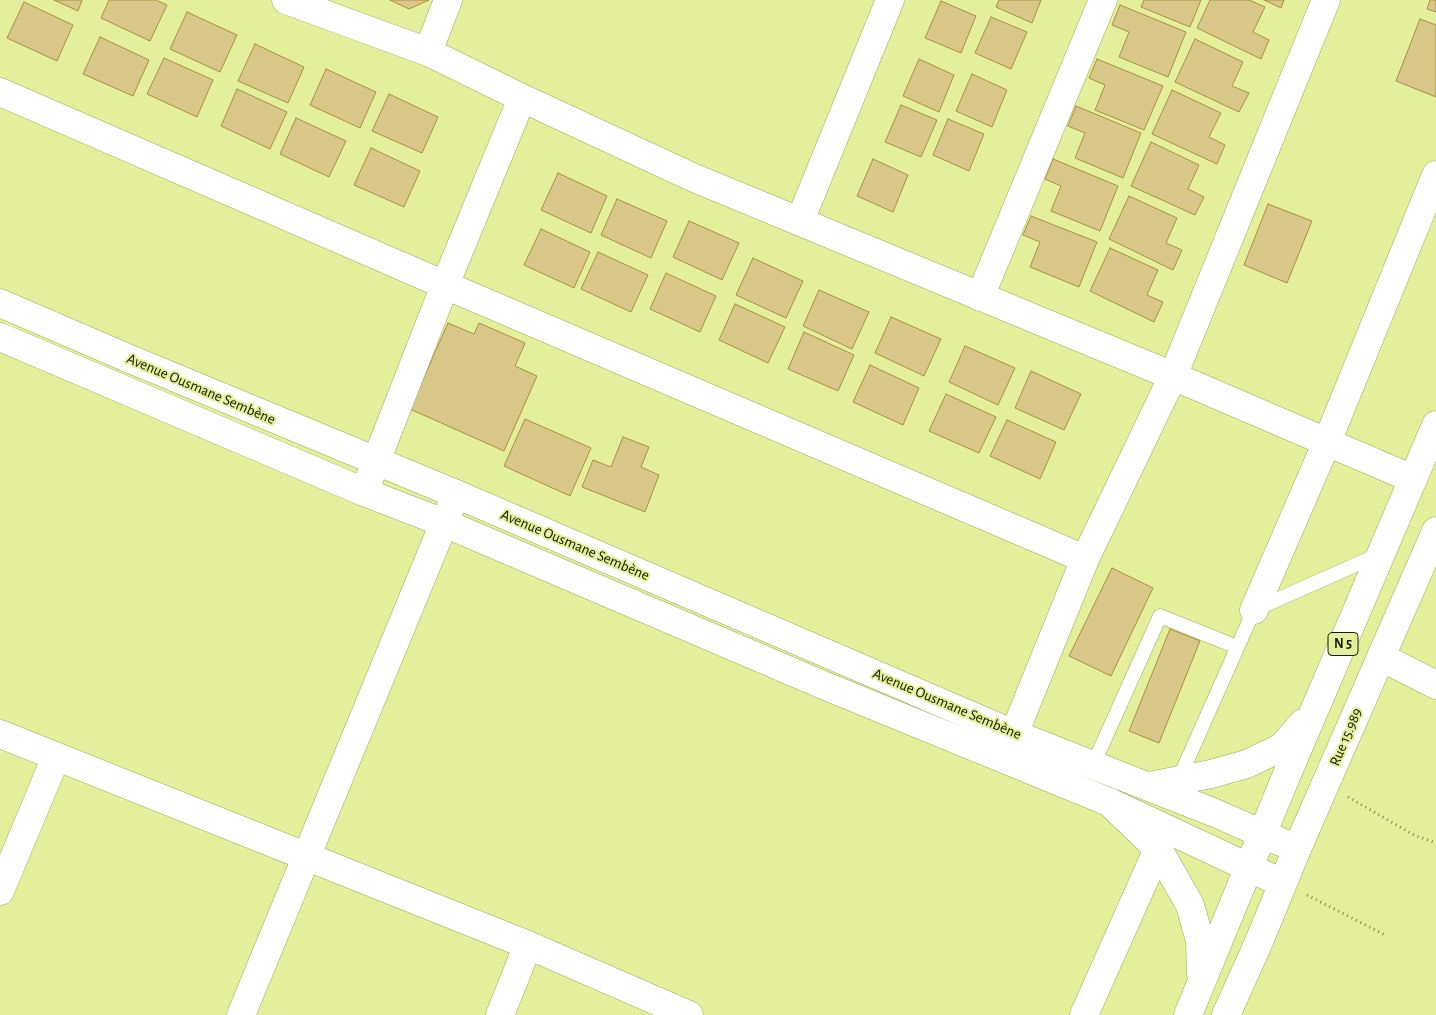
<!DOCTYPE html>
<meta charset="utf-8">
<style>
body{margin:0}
canvas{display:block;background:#e3ef9a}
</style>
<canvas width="1436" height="1015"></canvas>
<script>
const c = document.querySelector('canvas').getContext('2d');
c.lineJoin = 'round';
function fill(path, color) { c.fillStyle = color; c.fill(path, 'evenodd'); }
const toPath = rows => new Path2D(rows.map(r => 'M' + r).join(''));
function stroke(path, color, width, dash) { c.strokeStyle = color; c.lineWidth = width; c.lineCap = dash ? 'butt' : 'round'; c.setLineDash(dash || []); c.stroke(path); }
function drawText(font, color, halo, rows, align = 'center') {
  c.font = font + ' "Alegreya Sans",sans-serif'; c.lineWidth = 4; c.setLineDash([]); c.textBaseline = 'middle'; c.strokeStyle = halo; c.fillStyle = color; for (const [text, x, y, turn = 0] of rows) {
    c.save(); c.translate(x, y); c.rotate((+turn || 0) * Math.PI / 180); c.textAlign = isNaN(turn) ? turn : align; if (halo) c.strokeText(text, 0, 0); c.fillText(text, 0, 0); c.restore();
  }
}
const building = toPath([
 [54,0,82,0,78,11,54,0],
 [109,0,156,0,167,5,150,41,101,18,109,0],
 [390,0,429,0,409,9,390,0],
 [999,0,1041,0,1032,23,996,7,999,0],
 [1144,0,1201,0,1190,27,1141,7,1144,0],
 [1210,0,1249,0,1265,7,1253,32,1269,40,1261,59,1197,28,1210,0],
 [1264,0,1284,0,1281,8,1264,0],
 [1430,0,1436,0,1436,12,1427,9,1430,0],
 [941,1,976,16,961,53,925,38,941,1],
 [24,2,73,25,57,61,7,38,24,2],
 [1120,5,1186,32,1168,77,1119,57,1129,32,1112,25,1120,5],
 [187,12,237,35,220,72,170,49,187,12],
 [991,17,1027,32,1011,69,975,53,991,17],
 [1420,19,1436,25,1436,97,1396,81,1420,19],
 [100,37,149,60,133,96,83,74,100,37],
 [1195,39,1243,62,1232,86,1249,93,1239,112,1175,82,1195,39],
 [255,44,304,67,288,103,238,81,255,44],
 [164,58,213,80,197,117,147,94,164,58],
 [919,59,954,75,939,112,903,96,919,59],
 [1097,59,1163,86,1144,130,1095,110,1105,85,1089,78,1097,59],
 [326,69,376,92,360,128,310,105,326,69],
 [972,74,1007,90,992,127,956,111,972,74],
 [237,89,287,112,270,149,221,126,237,89],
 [1172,90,1221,113,1209,137,1225,145,1217,164,1152,134,1172,90],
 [389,94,438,117,422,153,372,131,389,94],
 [901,105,937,120,921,157,885,142,901,105],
 [1076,106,1141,133,1123,178,1075,158,1085,133,1068,126,1076,106],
 [296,118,346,141,329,177,280,154,296,118],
 [948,119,984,134,969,171,933,155,948,119],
 [1151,142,1199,165,1188,189,1204,197,1195,215,1131,186,1151,142],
 [371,148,420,171,404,207,354,185,371,148],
 [873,159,908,175,893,212,857,196,873,159],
 [1053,159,1118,186,1100,231,1051,211,1061,186,1045,179,1053,159],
 [558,173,607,196,591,233,541,210,558,173],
 [1129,196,1177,218,1166,243,1182,250,1173,270,1109,239,1129,196],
 [617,199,667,221,651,258,601,235,617,199],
 [1268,204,1312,221,1287,283,1244,265,1268,204],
 [1031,216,1097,242,1079,287,1030,267,1040,242,1023,235,1031,216],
 [689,221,739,243,722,280,673,257,689,221],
 [541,229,590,252,574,288,524,265,541,229],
 [1110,248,1158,270,1147,295,1163,302,1154,322,1090,291,1110,248],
 [598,252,648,275,631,312,581,289,598,252],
 [753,258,803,281,786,318,736,295,753,258],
 [666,273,716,296,700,332,650,309,666,273],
 [819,290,869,312,852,349,803,326,819,290],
 [735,304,785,327,768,363,719,340,735,304],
 [891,317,941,339,924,376,875,353,891,317],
 [448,323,474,334,479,323,525,343,515,366,537,376,504,451,410,409,448,323],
 [804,332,854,355,838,391,788,369,804,332],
 [965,346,1015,368,998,405,949,382,965,346],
 [870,365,919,388,903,425,853,402,870,365],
 [1031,371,1081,394,1064,430,1015,408,1031,371],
 [946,394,996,417,979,453,929,431,946,394],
 [525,419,591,448,570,496,504,466,525,419],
 [1007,420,1056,442,1040,479,990,456,1007,420],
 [623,437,649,447,641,467,659,475,645,512,582,487,593,460,611,467,623,437],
 [1112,568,1153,588,1111,676,1069,656,1112,568],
 [1170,629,1200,641,1159,743,1129,731,1170,629]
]);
fill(building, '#d8c789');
stroke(building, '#a7913c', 1);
const lane = toPath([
 [1093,765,1160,616,1237,647],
 [1178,781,1254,610,1380,554]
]);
const street = toPath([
 [286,0,428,52,522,98,692,177,1173,376,1413,479],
 [428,52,448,0],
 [0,92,445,285,1085,559],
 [800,221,890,0],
 [980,297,1103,0],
 [364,492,445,285,522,98],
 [1254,610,1327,442,1436,175],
 [1381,657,1436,685],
 [0,734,528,945,689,1015],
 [1004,755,1014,734,1085,559,1173,376,1326,0],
 [0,891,56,757],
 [241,1015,456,494],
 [500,1015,528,945],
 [1084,1015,1158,849]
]);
const secondary = toPath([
 [0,303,130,359,456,494,1014,734,1215,813,1297,849],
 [0,337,364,492,444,523,823,685,1109,802,1282,883]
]);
const highway = toPath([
 [1149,786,1211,774,1247,764,1282,747,1303,723],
 [1109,802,1158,849,1190,905,1200,941,1201,974],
 [1188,1015,1285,779,1436,425],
 [1226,1015,1258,944,1297,849,1436,531]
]);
stroke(lane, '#9fa856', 15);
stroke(street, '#9fa856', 29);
stroke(secondary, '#9fa856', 29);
stroke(highway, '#9fa856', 29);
stroke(toPath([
 [1348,797,1414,835,1436,843],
 [1307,895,1387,936]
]), '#7e854d', 3, [1, 4]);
stroke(lane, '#fff', 14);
stroke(street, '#fff', 28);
stroke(secondary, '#fff', 28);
stroke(highway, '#fff', 28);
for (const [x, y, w] of [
 [1343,644,30]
]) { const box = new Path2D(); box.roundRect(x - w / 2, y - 11.5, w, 23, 4); c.fillStyle = '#e3ef9a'; c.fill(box); stroke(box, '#181b00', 1); }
drawText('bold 14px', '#181b00', null, [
 ["N 5",1343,644]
]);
drawText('15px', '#181b00', '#e3ef9a', [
 ["Avenue Ousmane Sembène",201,389,23],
 ["Avenue Ousmane Sembène",575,545,23],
 ["Avenue Ousmane Sembène",947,704,23],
 ["Rue 15.989",1346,737,-67]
]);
</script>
